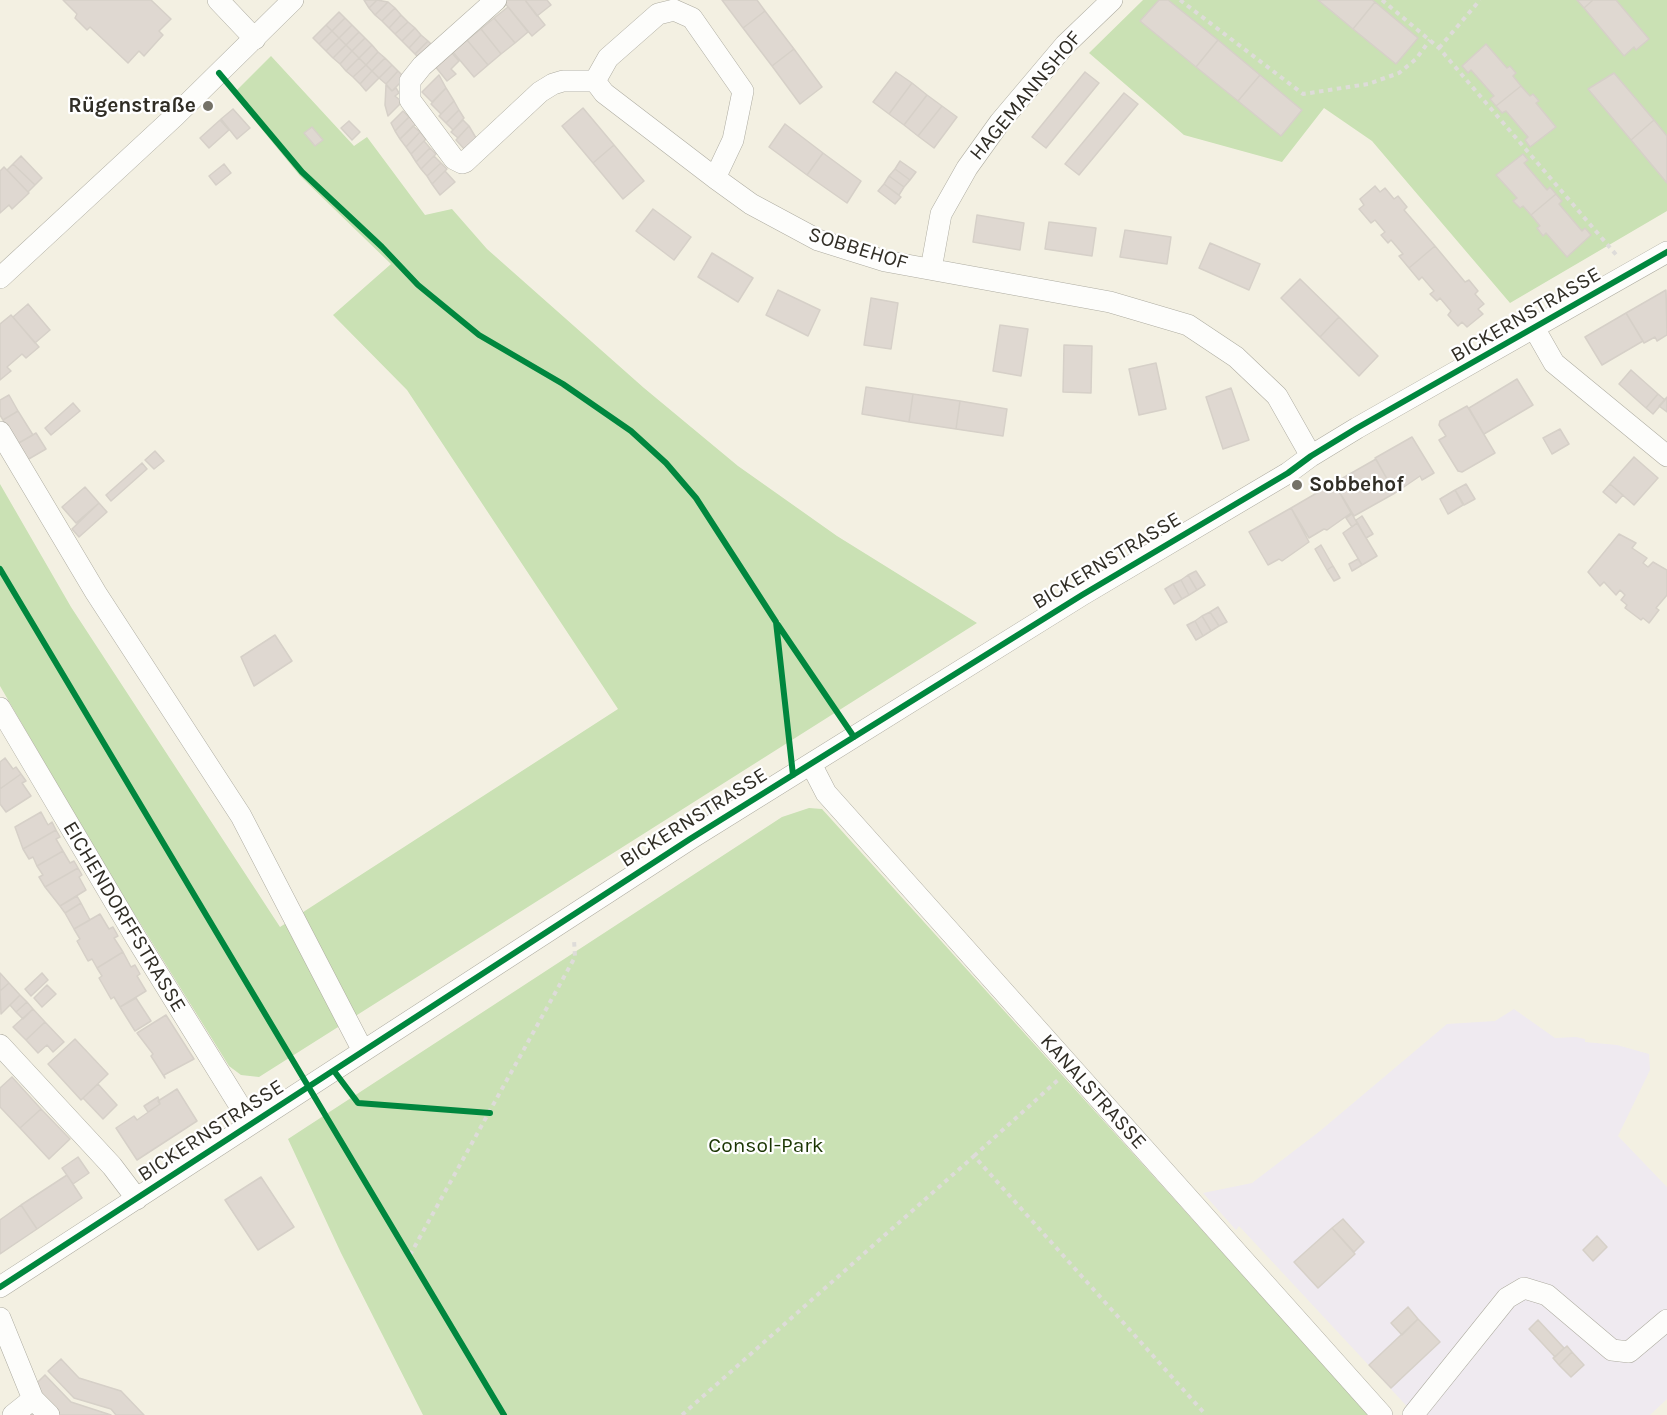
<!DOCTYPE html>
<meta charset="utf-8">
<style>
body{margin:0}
canvas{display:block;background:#f3f0e2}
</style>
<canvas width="1667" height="1415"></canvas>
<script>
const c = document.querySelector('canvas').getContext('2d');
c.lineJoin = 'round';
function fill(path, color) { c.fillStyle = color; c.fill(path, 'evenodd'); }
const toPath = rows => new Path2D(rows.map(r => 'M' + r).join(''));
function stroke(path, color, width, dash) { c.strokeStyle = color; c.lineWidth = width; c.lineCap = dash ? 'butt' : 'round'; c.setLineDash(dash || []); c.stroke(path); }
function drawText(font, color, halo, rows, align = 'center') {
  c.font = font + ' Karla,sans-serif'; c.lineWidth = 4.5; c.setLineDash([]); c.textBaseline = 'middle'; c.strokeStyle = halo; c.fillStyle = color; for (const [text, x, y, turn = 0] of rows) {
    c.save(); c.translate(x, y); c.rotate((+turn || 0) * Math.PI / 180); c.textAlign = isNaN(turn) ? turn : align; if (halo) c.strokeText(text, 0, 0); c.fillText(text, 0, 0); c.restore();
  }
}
fill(toPath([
 [1514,1009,1555,1038,1576,1037,1585,1039,1585,1042,1617,1045,1649,1054,1650,1070,1618,1136,1667,1187,1667,1399,1650,1415,1415,1415,1239,1226,1236,1230,1203,1193,1252,1183,1320,1131,1447,1024,1495,1021]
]), '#efeaf0');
fill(toPath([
 [1143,0,1667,0,1667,211,1510,303,1372,141,1324,108,1282,162,1184,135,1089,53],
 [271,56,354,146,367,137,425,215,452,209,487,249,644,388,738,466,837,536,977,623,259,1077,241,1075,229,1066,102,862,0,686,0,484,71,607,280,927,618,709,407,390,333,315,391,264,300,176,233,94],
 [809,808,822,809,1369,1415,423,1415,341,1253,288,1139,782,817]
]), '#cae1b4');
const building = toPath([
 [63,0,151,0,171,19,159,31,163,35,144,56,139,51,128,63,90,27,87,30,75,18,77,14,63,0],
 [364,0,377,0,369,8,364,0],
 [377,0,388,2,375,15,369,8,377,0],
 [506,0,525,0,545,25,532,36,504,2,506,0],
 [525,0,547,0,551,5,537,16,525,0],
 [722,0,757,0,765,11,743,28,722,0],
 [1159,0,1168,0,1218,40,1196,67,1140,21,1159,0],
 [1318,0,1372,0,1375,2,1353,29,1318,0],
 [1577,0,1593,0,1584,8,1577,0],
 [1593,0,1616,0,1649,39,1636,50,1634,47,1624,56,1584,8,1593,0],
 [388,2,395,8,382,21,375,15,388,2],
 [1375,2,1418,38,1396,64,1353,29,1375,2],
 [508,7,528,32,515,43,494,18,508,7],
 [395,8,401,15,389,28,382,21,395,8],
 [765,11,794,49,772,66,743,28,765,11],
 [339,12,345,18,332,31,326,25,339,12],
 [401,15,408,22,395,34,389,28,401,15],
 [345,18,352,25,339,38,332,31,345,18],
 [494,18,515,43,501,54,481,29,494,18],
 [408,22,415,28,402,41,395,34,408,22],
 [326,25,332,31,319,44,313,38,326,25],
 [352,25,359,32,346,45,339,38,352,25],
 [415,28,421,35,409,48,402,41,415,28],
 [481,29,501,54,488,65,467,40,481,29],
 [332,31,339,38,326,51,319,44,332,31],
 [359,32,365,38,352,51,346,45,359,32],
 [421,35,428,41,415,54,409,48,421,35],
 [339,38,346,45,333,58,326,51,339,38],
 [365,38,372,45,359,58,352,51,365,38],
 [467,40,488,65,474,77,453,52,467,40],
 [1218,40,1260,75,1238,101,1196,67,1218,40],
 [428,41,435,48,422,61,415,54,428,41],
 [1486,44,1507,68,1510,66,1516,73,1513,76,1521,86,1496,106,1490,99,1494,96,1471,70,1468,73,1462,66,1486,44],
 [346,45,352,51,340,64,333,58,346,45],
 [372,45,378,52,366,65,359,58,372,45],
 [794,49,822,87,800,104,772,66,794,49],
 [352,51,359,58,346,71,340,64,352,51],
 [378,52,385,58,372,71,366,65,378,52],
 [451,52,459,61,451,69,456,74,447,81,434,65,451,52],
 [359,58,366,65,353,77,346,71,359,58],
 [385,58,392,65,379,78,372,71,385,58],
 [366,65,372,71,360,84,353,77,366,65],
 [392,65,398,71,386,84,379,78,392,65],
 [372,71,379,78,366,91,360,84,372,71],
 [398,71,405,78,392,91,386,84,398,71],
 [896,72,912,83,889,114,873,102,896,72],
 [1085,72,1099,83,1046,148,1032,137,1085,72],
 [1614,73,1654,120,1631,140,1588,89,1614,73],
 [439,75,446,88,432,102,422,92,439,75],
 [1260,75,1302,110,1281,136,1238,101,1260,75],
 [912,83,927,95,904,125,889,114,912,83],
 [386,85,392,91,396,88,399,93,395,96,402,102,388,116,385,105,386,85],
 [1521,86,1530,96,1533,94,1539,101,1536,103,1556,127,1530,147,1525,140,1528,137,1506,111,1502,113,1496,106,1521,86],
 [446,88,454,101,441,114,431,104,446,88],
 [1124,93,1138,104,1079,175,1065,164,1124,93],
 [927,95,942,106,918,136,904,125,927,95],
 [454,101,459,110,446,123,439,116,454,101],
 [942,106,957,117,934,148,918,136,942,106],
 [583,108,614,145,593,163,562,126,583,108],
 [233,109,250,128,237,139,221,119,233,109],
 [459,110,464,118,453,130,446,123,459,110],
 [403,111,409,117,395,131,391,123,403,111],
 [409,117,416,124,400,139,395,131,409,117],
 [220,120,229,130,209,148,200,138,220,120],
 [463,120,469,126,458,138,451,132,463,120],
 [1654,120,1667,136,1667,183,1631,140,1654,120],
 [349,121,360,132,352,140,341,128,349,121],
 [785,124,823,153,807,175,769,147,785,124],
 [413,126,420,132,406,147,400,139,413,126],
 [469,126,479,143,466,151,456,140,469,126],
 [312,127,323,140,315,146,304,133,312,127],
 [420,132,426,139,411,154,406,147,420,132],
 [424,141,430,148,416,162,411,154,424,141],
 [614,145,644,181,623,199,593,163,614,145],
 [430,148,436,154,421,169,416,162,430,148],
 [823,153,861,181,847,203,807,175,823,153],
 [1523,154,1528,160,1524,163,1547,190,1550,187,1556,194,1531,215,1523,206,1520,208,1513,201,1517,198,1496,175,1523,154],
 [21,156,42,178,35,185,13,164,21,156],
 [434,156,441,163,427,176,421,169,434,156],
 [900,161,916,172,910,180,895,169,900,161],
 [441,163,447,169,432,184,427,176,441,163],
 [13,164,35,185,28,192,7,170,13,164],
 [224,164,231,173,216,185,209,176,224,164],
 [4,167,29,193,12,209,9,205,0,213,0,171,4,167],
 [895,169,910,180,904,187,889,176,895,169],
 [445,171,455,182,440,195,432,184,445,171],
 [889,176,904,187,899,195,884,184,889,176],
 [884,184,901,197,895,204,878,191,884,184],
 [1375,186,1380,192,1385,188,1394,199,1398,196,1407,207,1404,210,1435,246,1409,268,1399,256,1403,254,1391,240,1388,243,1381,235,1385,232,1375,220,1371,223,1359,209,1364,205,1360,199,1375,186],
 [1556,194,1562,201,1559,204,1582,231,1585,228,1591,235,1567,257,1546,233,1543,236,1537,228,1540,226,1531,215,1556,194],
 [653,209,691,237,674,260,636,231,653,209],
 [977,215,1024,223,1020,250,973,242,977,215],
 [1049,222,1096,228,1092,256,1045,249,1049,222],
 [1125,230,1171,237,1167,264,1120,257,1125,230],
 [1210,243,1260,264,1249,290,1199,268,1210,243],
 [1435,246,1465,282,1469,280,1478,291,1475,294,1484,304,1478,309,1483,314,1467,327,1462,322,1458,326,1448,315,1451,311,1440,298,1437,301,1430,294,1434,291,1422,277,1419,280,1409,268,1435,246],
 [712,253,753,278,738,302,698,277,712,253],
 [1300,279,1339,317,1320,337,1281,298,1300,279],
 [778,290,820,310,808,336,766,315,778,290],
 [1666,290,1667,335,1657,341,1655,337,1644,343,1626,313,1666,290],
 [871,298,898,303,891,349,864,345,871,298],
 [28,304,50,330,35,343,13,317,28,304],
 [1626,313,1643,341,1602,365,1585,337,1626,313],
 [11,315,39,347,26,358,22,354,7,367,11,371,0,380,0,324,11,315],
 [1339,317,1378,356,1359,376,1320,337,1339,317],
 [1000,325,1028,329,1021,376,993,371,1000,325],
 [1064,345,1092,346,1091,393,1063,392,1064,345],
 [1156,363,1166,409,1139,415,1129,369,1156,363],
 [1631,370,1658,394,1646,408,1619,384,1631,370],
 [1517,379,1533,405,1484,434,1469,408,1517,379],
 [866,387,913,394,909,422,862,414,866,387],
 [1231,388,1249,440,1223,449,1206,397,1231,388],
 [913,394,960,401,956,429,909,422,913,394],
 [1658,394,1665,400,1653,414,1646,408,1658,394],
 [9,395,18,411,3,420,0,415,0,400,9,395],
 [1667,397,1667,412,1659,406,1667,397],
 [960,401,1007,409,1003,436,956,429,960,401],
 [73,403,80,411,51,435,45,428,73,403],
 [1467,406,1495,453,1462,472,1458,471,1439,440,1446,436,1439,425,1440,421,1467,406],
 [18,411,33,435,17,444,3,420,18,411],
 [1560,429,1569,444,1552,454,1543,438,1560,429],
 [36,433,46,449,27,460,17,444,36,433],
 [1412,437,1434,473,1422,480,1420,476,1395,493,1375,458,1412,437],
 [155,451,164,461,154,469,145,460,155,451],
 [1634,457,1658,478,1634,505,1610,484,1634,457],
 [1376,459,1395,493,1354,516,1334,483,1376,459],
 [142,463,147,469,111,501,106,495,142,463],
 [1334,483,1351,513,1327,530,1324,529,1309,538,1291,508,1334,483],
 [1466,484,1475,499,1464,505,1455,490,1466,484],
 [1610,484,1623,495,1616,503,1603,492,1610,484],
 [85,487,99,503,76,523,62,507,85,487],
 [1455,490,1463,505,1448,514,1440,499,1455,490],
 [99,503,107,512,79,537,72,529,99,503],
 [1291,508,1309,542,1282,561,1279,559,1268,565,1249,532,1291,508],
 [1352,514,1357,523,1352,527,1346,518,1352,514],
 [1362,516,1373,534,1366,538,1356,520,1362,516],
 [1357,523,1377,556,1362,565,1343,533,1357,523],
 [1619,534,1636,543,1632,548,1647,558,1643,563,1648,567,1653,562,1667,570,1667,595,1656,608,1659,610,1649,623,1643,618,1641,620,1625,608,1627,605,1621,600,1625,595,1620,590,1616,595,1604,582,1600,586,1588,572,1619,534],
 [1321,545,1333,566,1327,570,1315,549,1321,545],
 [1358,559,1362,565,1352,571,1349,564,1358,559],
 [1333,566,1340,578,1334,581,1327,570,1333,566],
 [1196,571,1205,585,1197,590,1188,575,1196,571],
 [1188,575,1197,590,1189,595,1181,580,1188,575],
 [1181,580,1189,595,1182,599,1173,584,1181,580],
 [1173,584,1182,599,1174,604,1165,589,1173,584],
 [1218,607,1227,622,1219,626,1210,612,1218,607],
 [1210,612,1219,626,1211,631,1202,616,1210,612],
 [1202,616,1211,631,1203,636,1195,621,1202,616],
 [1195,621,1203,636,1196,640,1187,625,1195,621],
 [275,635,292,661,254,686,241,657,275,635],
 [5,758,13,769,16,767,21,774,0,789,0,762,5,758],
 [21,774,26,781,22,783,31,796,6,812,0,804,0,789,21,774],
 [41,812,48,825,52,822,56,830,23,849,15,827,41,812],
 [56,830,60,837,56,839,63,851,37,866,33,857,29,859,23,849,56,830],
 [63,851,70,863,74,861,78,868,45,887,39,877,43,875,37,866,63,851],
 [78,868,82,875,79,877,86,890,60,906,45,887,78,868],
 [77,896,81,903,65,913,60,906,77,896],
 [81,903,90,920,74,929,65,913,81,903],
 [100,914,109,929,113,927,118,936,114,938,123,952,97,968,92,959,88,961,77,941,80,939,74,929,100,914],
 [123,952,131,967,135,965,140,974,137,976,146,991,120,1007,114,997,111,999,99,978,102,976,97,968,123,952],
 [0,973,9,983,0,991,0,973],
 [42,973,48,980,31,996,25,989,42,973],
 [9,983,20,995,1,1014,0,991,9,983],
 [47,985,56,994,42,1007,34,998,47,985],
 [20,995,27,1002,16,1012,10,1005,20,995],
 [136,998,151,1021,135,1031,120,1007,136,998],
 [27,1002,33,1009,23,1019,16,1012,27,1002],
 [33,1009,45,1022,26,1040,13,1027,33,1009],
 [166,1015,194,1059,164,1075,165,1078,151,1056,153,1054,137,1033,166,1015],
 [45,1022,64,1042,53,1052,47,1045,38,1053,26,1040,45,1022],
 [75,1039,108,1074,81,1100,48,1064,75,1039],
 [12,1077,41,1109,20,1128,0,1107,0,1088,12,1077],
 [98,1084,117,1105,103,1119,83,1098,98,1084],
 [177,1089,197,1121,137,1160,116,1128,134,1116,137,1120,160,1104,158,1101,177,1089],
 [158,1097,160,1104,148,1112,144,1106,158,1097],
 [41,1109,70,1139,49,1159,20,1128,41,1109],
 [78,1157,89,1173,73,1184,62,1168,78,1157],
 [67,1175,82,1198,37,1229,21,1205,67,1175],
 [261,1177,294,1227,258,1250,225,1200,261,1177],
 [21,1205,37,1229,0,1254,0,1220,21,1205],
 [1343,1219,1364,1242,1354,1252,1332,1228,1343,1219],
 [1332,1228,1355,1254,1318,1288,1294,1262,1332,1228],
 [1597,1236,1607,1247,1593,1261,1583,1250,1597,1236],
 [1408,1307,1418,1319,1402,1335,1391,1323,1408,1307],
 [1418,1319,1440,1342,1391,1388,1369,1365,1418,1319],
 [1538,1320,1564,1348,1555,1357,1529,1329,1538,1320],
 [1567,1346,1572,1352,1559,1365,1553,1358,1567,1346],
 [1572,1352,1584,1365,1571,1377,1559,1365,1572,1352],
 [61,1359,79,1378,121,1391,144,1415,116,1415,111,1409,74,1398,48,1371,61,1359],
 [45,1375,71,1402,111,1415,4,1415,45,1375]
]);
fill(building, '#dfd8d1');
stroke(building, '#d6d0c8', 1.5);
const minor = toPath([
 [218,0,255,39],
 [496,0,422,66,410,81,410,100,454,159,462,163,465,162,540,92,553,84,563,81,595,81],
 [715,178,604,93,595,81,608,58,658,14,674,10,692,18,743,91,733,140,715,178,751,204,818,240,885,261,1110,302,1188,325,1236,357,1277,396,1311,456],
 [931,269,941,214,967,168,1000,122,1065,45,1112,0],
 [0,278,175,116,293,0],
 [1534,328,1554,363,1667,456],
 [0,432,96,593,241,816,363,1051],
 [0,708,136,938,251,1124],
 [811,764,826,793,1382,1415],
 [0,1045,112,1166,137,1199],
 [0,1287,690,839,1082,595,1288,473,1311,456,1357,428,1667,252],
 [0,1318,33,1399],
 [13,1415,33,1399,49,1415],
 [1413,1415,1507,1298,1524,1288,1547,1295,1612,1350,1629,1352,1667,1320]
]);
stroke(minor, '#aeaca1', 22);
stroke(toPath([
 [1180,0,1303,94,1368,84,1399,73,1416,59,1430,40],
 [1382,0,1439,48,1618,257],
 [1439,48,1480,0],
 [974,1156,1058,1080],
 [410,1255,575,957,574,939],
 [682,1415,974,1156,1206,1415]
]), '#dedcd9', 4, [4.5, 4.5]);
stroke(minor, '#fdfdfb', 21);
stroke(toPath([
 [219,73,302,172,382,247,418,285,479,335,563,384,631,431,666,463,696,498,776,622,793,775],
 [0,569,504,1415],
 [778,625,854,737],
 [334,1071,358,1103,490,1113],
 [0,1287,690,839,1082,595,1288,473,1311,456,1357,428,1667,252]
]), '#00873e', 6);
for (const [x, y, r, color] of [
 [208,106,6,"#747167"],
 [1297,485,6,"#747167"]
]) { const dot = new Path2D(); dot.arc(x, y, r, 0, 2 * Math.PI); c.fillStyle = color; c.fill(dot); stroke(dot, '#fff', 2); }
drawText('21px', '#302d25', '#fff', [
 ["HAGEMANNSHOF",1026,96,-50],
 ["SOBBEHOF",858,249,17],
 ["BICKERNSTRASSE",1526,315,-30],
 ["BICKERNSTRASSE",1107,561,-31],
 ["BICKERNSTRASSE",694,818,-32],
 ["EICHENDORFFSTRASSE",124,917,59],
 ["KANALSTRASSE",1093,1092,48],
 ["BICKERNSTRASSE",211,1131,-33]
]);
drawText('bold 21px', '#302d25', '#fff', [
 ["Rügenstraße",196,106],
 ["Sobbehof",1309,485,"left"]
], 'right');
drawText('21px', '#1a3502', '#fff', [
 ["Consol-Park",766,1146]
]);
</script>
